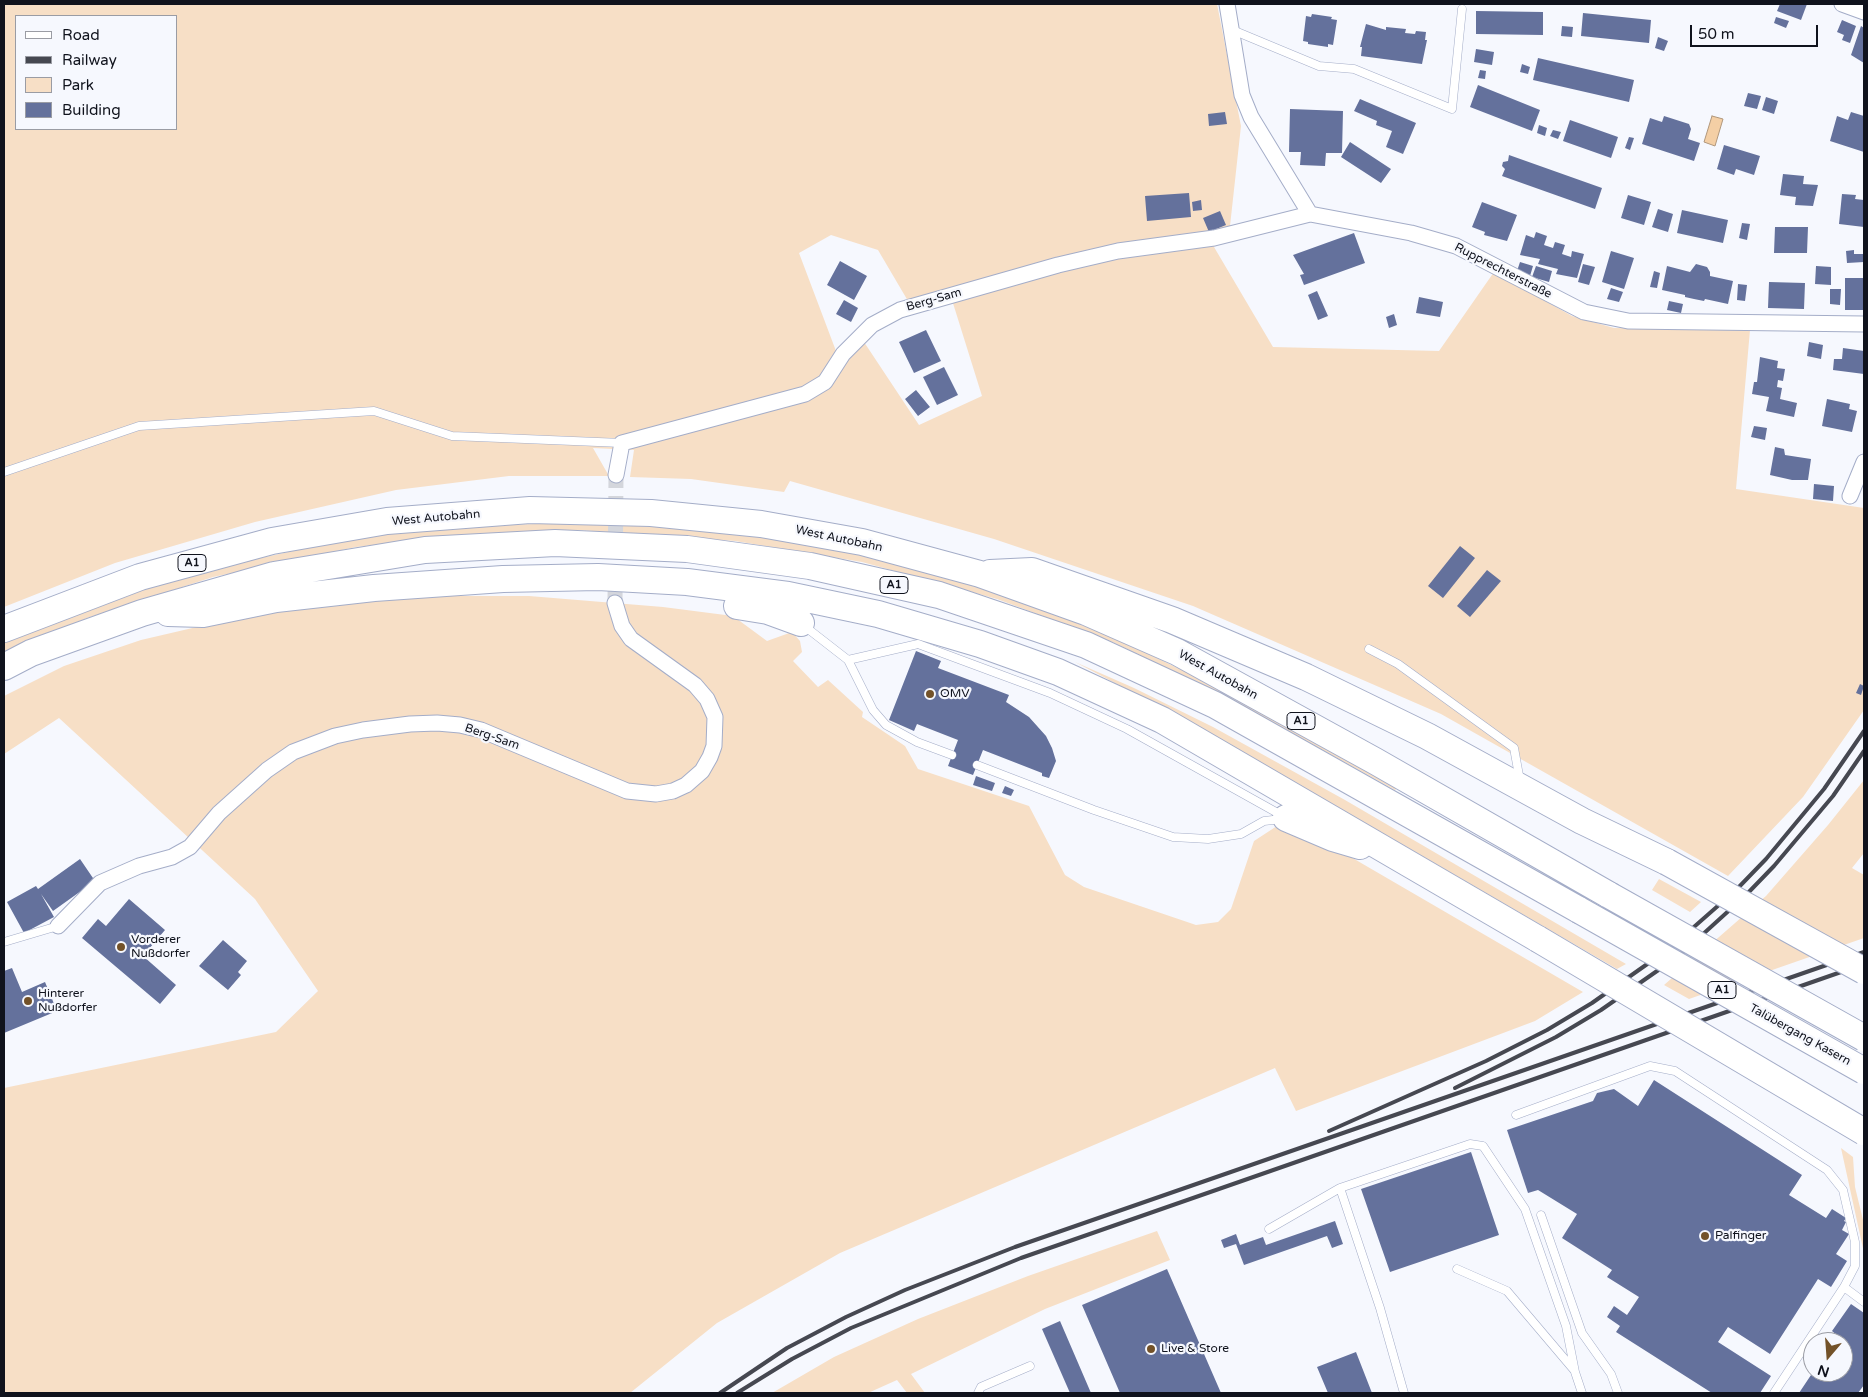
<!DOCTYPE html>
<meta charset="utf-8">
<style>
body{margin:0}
#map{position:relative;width:1868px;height:1397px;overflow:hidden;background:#f6f8fe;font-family:"Varela Round",sans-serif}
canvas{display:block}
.frame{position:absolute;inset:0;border:5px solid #10131d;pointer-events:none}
.legend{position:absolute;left:15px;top:15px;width:162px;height:115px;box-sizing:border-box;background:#f6f8fe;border:1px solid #9a9ca4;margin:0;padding:6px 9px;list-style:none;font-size:15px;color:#10131d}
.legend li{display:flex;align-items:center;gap:10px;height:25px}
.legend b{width:25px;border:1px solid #9a9ca4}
.north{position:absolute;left:1803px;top:1332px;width:50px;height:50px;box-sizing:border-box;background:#f6f8fe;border:1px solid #9a9ca4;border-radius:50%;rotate:198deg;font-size:14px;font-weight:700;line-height:20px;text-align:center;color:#10131d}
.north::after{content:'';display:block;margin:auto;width:18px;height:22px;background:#735229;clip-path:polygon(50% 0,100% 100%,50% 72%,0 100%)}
.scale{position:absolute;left:1690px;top:25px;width:128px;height:22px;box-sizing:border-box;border:2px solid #10131d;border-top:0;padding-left:6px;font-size:15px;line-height:18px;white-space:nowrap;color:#10131d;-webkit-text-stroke:4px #f6f8fe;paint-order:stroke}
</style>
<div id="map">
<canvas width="1868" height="1397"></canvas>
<div class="frame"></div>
<ul class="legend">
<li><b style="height:6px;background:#fff"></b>Road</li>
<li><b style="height:6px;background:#464851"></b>Railway</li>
<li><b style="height:14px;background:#f7dfc6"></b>Park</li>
<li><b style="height:14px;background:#64719c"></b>Building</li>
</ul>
<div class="north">N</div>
<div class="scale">50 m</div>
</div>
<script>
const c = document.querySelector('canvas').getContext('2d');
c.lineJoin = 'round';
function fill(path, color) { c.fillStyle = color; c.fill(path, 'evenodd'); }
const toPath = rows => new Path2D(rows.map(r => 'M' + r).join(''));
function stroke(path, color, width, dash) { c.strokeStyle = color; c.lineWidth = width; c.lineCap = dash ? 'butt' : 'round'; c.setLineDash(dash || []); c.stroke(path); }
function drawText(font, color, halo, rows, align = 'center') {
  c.font = font + ' "Varela Round",sans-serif'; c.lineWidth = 4.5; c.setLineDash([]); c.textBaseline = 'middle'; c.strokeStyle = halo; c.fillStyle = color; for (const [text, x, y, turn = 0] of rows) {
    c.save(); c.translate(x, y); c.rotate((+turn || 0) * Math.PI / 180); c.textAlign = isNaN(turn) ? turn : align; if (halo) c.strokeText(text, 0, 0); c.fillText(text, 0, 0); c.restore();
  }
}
fill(toPath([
 [4,4,1217,4,1241,126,1230,226,1214,247,1273,347,1439,351,1494,272,1572,316,1614,328,1750,330,1736,489,1864,508,1864,710,1803,797,1728,876,1441,714,1193,606,994,539,790,481,784,492,691,479,630,477,634,450,593,448,609,476,509,476,396,490,255,522,115,563,4,607],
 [16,16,176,16,176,129,16,129],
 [831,235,878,250,908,301,952,300,982,396,919,425,864,342,836,351,799,253],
 [572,523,731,530,862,555,998,593,1116,638,1247,702,1397,788,1395,790,1244,706,1115,643,997,599,862,562,735,541,579,530,465,535,356,547,213,577,87,618,4,653,4,643,87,607,210,569,353,538,462,526],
 [421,596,529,596,663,607,733,616,767,641,792,632,800,641,802,652,793,661,818,687,828,680,863,712,862,717,905,746,918,769,1029,806,1065,875,1084,887,1196,925,1218,922,1231,909,1254,841,1277,826,1325,842,1583,992,1535,1021,1296,1111,1275,1068,840,1253,717,1323,630,1393,4,1393,4,1088,276,1032,318,991,255,899,59,718,4,754,4,696,64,666,141,640,244,616],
 [1075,662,1134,688,1213,727,1345,800,1626,964,1617,969,1210,733],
 [1864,780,1864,853,1852,868,1864,875,1864,938,1689,999,1664,985,1766,896,1828,825],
 [1659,879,1701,902,1690,912,1652,890],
 [1841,1148,1853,1157,1855,1187,1864,1224,1864,1253],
 [1157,1231,1170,1260,1045,1309,911,1374,925,1393,907,1393,897,1380,868,1393,772,1393,834,1357,918,1319,1028,1276]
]), '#f7dfc6');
const water = toPath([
 [1712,116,1723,119,1715,146,1704,142,1712,116]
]);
fill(water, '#f4cfa5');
stroke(water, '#b0977c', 1);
fill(toPath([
 [1780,4,1807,4,1801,20,1777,11],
 [1476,11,1543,12,1543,35,1476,34],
 [1583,13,1651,20,1649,43,1581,36],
 [1312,14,1332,17,1331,19,1337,20,1333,45,1328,44,1328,47,1308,44,1308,42,1303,41,1306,16,1311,17],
 [1776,17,1789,21,1786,28,1774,23],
 [1842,20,1856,26,1850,43,1842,40,1844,35,1837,32],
 [1366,24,1386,30,1386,27,1406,29,1405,33,1415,34,1416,31,1426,32,1425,40,1427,40,1422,64,1361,56,1362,47,1360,47],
 [1562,26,1573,27,1572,37,1561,36],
 [1861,26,1864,28,1864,63,1851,55],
 [1658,37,1668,41,1664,51,1655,48],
 [1476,49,1494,52,1492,65,1474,62],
 [1538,58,1634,80,1629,102,1533,80],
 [1522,64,1530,67,1528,74,1520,72],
 [1480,70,1486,71,1485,79,1478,78],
 [1478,85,1540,110,1532,131,1470,107],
 [1748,93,1761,96,1757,109,1744,106],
 [1766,97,1778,101,1774,114,1762,110],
 [1360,99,1416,123,1403,154,1386,147,1392,131,1376,125,1377,121,1354,111],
 [1290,109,1343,111,1342,153,1326,153,1325,166,1300,165,1301,152,1289,152],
 [1225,112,1227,124,1209,126,1208,114],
 [1851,112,1864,116,1864,152,1830,141,1837,116,1848,120],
 [1664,116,1689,124,1691,129,1688,139,1700,143,1694,161,1642,144,1650,118,1662,122],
 [1570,120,1618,137,1611,158,1563,141],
 [1539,125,1547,128,1545,136,1537,133],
 [1553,130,1561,132,1558,139,1550,136],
 [1629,137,1634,138,1630,150,1625,148],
 [1350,142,1391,169,1381,183,1341,157],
 [1724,145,1760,156,1754,175,1736,169,1734,175,1717,169],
 [1509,155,1602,188,1595,209,1502,176,1505,169,1502,166,1503,162,1508,161],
 [1783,174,1804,176,1803,184,1818,185,1813,206,1795,205,1796,197,1780,195],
 [1189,193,1191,217,1147,221,1145,196],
 [1842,194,1856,195,1855,199,1864,200,1864,227,1839,224],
 [1628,195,1651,202,1644,225,1621,218],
 [1201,200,1202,210,1193,211,1192,202],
 [1482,202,1517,215,1507,241,1484,235,1485,232,1472,227],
 [1658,209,1673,214,1668,232,1652,227],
 [1682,210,1728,220,1723,243,1677,233],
 [1220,211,1226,225,1209,232,1203,218],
 [1742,223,1750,224,1747,240,1739,238],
 [1775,227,1808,227,1807,253,1774,253],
 [1536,232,1547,236,1544,245,1553,248,1555,242,1565,245,1562,254,1571,257,1572,251,1584,254,1577,278,1556,274,1558,269,1538,264,1540,259,1520,255,1526,235,1534,238],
 [1354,233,1365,263,1304,285,1300,275,1304,274,1293,255],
 [1854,250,1854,254,1863,254,1864,262,1847,263,1846,251],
 [1611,251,1634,258,1624,289,1602,282],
 [840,261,867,276,854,300,827,285],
 [1520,262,1533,266,1530,276,1517,271],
 [1583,264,1595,267,1589,285,1578,282],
 [1696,264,1707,267,1710,272,1710,276,1733,281,1728,304,1705,299,1704,301,1694,299,1685,297,1685,295,1662,290,1667,266,1690,272],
 [1536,266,1552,271,1549,282,1532,277],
 [1816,266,1831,267,1831,285,1815,284],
 [1654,271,1660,273,1657,288,1650,287],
 [1845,278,1864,278,1864,310,1845,310],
 [1769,282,1805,283,1804,309,1768,308],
 [1738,284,1747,285,1745,301,1737,300],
 [1611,288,1623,292,1619,302,1607,299],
 [1830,289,1841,289,1840,305,1830,304],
 [1317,291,1328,316,1318,320,1308,295],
 [1419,297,1443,302,1440,317,1416,313],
 [844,300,858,308,851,322,836,314],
 [1669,301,1683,304,1681,313,1667,310],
 [1394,314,1397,325,1389,328,1386,317],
 [926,330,941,361,914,373,899,342],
 [1809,342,1823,345,1821,359,1807,356],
 [1843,348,1864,351,1864,374,1833,370,1834,359,1842,359],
 [1760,357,1778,361,1777,368,1785,369,1783,381,1778,380,1777,387,1782,388,1780,399,1797,403,1794,417,1766,411,1769,397,1752,394,1754,382,1757,382],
 [944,367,958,395,937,405,923,377],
 [916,390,930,407,918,416,905,399],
 [1827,399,1850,404,1849,409,1857,411,1852,432,1822,426],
 [1754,426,1767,428,1765,440,1751,437],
 [1775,447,1784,449,1785,455,1811,459,1808,480,1792,480,1770,475],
 [1814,484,1834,486,1833,501,1813,499],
 [1460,546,1475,558,1443,598,1428,586],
 [1487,570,1501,581,1470,617,1457,606],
 [916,651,941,661,938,668,1009,695,1006,702,1029,717,1046,736,1052,748,1056,761,1049,778,1042,776,1042,773,983,750,973,775,948,766,958,740,917,724,914,731,889,720],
 [1860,684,1864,686,1861,695,1856,693],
 [976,776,995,783,992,791,973,785],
 [1005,786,1014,790,1011,796,1002,793],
 [80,859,95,881,53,911,41,894,54,917,24,933,7,902,36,886,38,889],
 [129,899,165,930,143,956,176,985,160,1004,82,938,98,919,106,926],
 [223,940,247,961,238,972,241,975,228,990,199,966],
 [12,968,22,992,45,982,57,1011,4,1033,4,971],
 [1654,1080,1802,1175,1789,1195,1826,1218,1832,1209,1846,1218,1844,1221,1846,1222,1842,1230,1849,1234,1836,1254,1847,1261,1831,1287,1818,1279,1770,1354,1728,1327,1718,1342,1771,1376,1760,1393,1712,1393,1616,1332,1620,1326,1607,1317,1614,1306,1627,1315,1639,1297,1607,1277,1612,1270,1562,1238,1577,1214,1538,1190,1528,1193,1507,1130,1593,1101,1597,1093,1614,1089,1638,1106],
 [1471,1152,1499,1235,1390,1272,1361,1189],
 [1335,1221,1343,1244,1332,1248,1327,1236,1244,1265,1236,1244,1224,1248,1221,1240,1236,1234,1240,1245,1263,1237,1266,1245],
 [1167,1269,1221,1393,1120,1393,1082,1305],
 [1851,1304,1864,1313,1864,1385,1858,1393,1799,1393,1813,1372,1843,1372,1843,1342,1834,1342,1838,1336,1832,1331],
 [1060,1321,1091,1393,1070,1393,1042,1329],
 [1356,1352,1372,1393,1328,1393,1317,1367]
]), '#64719c');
stroke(toPath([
 [615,603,616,475]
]), '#d4d6dc', 15, [15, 8]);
const service = toPath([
 [1230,29,1319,66,1354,69,1452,109,1462,9],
 [4,472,139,426,374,411,452,436,622,443],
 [803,625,848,660,918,644,1050,693,1127,729,1283,816],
 [1369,649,1398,664,1514,748,1520,781],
 [848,660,873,710,886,725,917,742,952,755],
 [977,765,1094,810,1173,837,1208,839,1241,834,1264,821,1282,819],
 [4,942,58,926],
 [1516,1115,1650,1066,1675,1071,1827,1170,1843,1190,1855,1242,1855,1266,1844,1287,1774,1393],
 [1340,1188,1380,1308,1404,1393],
 [1541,1215,1582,1333,1611,1374,1618,1393],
 [1269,1229,1340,1188,1470,1144,1483,1146,1525,1209,1566,1326,1575,1372,1582,1393],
 [1457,1269,1507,1291,1574,1370],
 [1844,1287,1864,1302],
 [978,1393,981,1387,1030,1366]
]);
const minor = toPath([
 [1227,4,1242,95,1251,117,1310,214,1411,233,1456,246,1584,312,1628,321,1864,324],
 [1842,4,1864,12],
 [616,475,622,443,805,394,825,382,843,354,872,325,900,310,1058,265,1118,251,1214,238,1310,214],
 [1850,496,1864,462],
 [58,926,100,883,139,866,172,857,190,847,219,813,267,770,293,752,335,736,363,730,410,724,437,723,460,725,481,730,512,743,627,791,656,794,673,791,686,785,702,771,710,757,714,746,715,717,707,699,695,685,631,639,622,626,615,603]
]);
const motorway = toPath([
 [990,573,1032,571,1172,620,1306,677,1427,736,1582,821,1667,862],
 [737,606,768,611,801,623],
 [168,613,203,614,276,599,374,588,503,579,598,577,687,582,788,595,878,614,980,644,1058,672,1162,720,1538,939],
 [4,629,140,577,272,541,387,521,530,510,651,513,761,524,862,542,980,574,1086,612,1177,652,1375,761,1609,895],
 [4,667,31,653,142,613,274,575,425,550,555,543,687,549,810,566,939,595,1086,645,1215,705,1579,910],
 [1286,818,1333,838,1360,846]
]);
stroke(service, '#a4adc8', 9);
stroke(minor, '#a4adc8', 17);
stroke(motorway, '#a4adc8', 28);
stroke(service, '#fff', 8);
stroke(minor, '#fff', 15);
stroke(motorway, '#fff', 26);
stroke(toPath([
 [1455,1088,1556,1037,1601,1010,1680,955,1745,896,1774,866,1833,796,1864,751],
 [1329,1131,1486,1061,1547,1030,1592,1003,1670,948,1736,890,1766,859,1824,789,1864,731],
 [720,1393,787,1348,846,1317,905,1290,1015,1247,1864,952],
 [737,1393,792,1359,851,1328,1021,1258,1864,964]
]), '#464851', 4);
const motorwayBridge = toPath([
 [1667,862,1864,971],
 [1609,895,1864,1038],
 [1579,910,1864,1071],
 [1538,939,1864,1132]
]);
stroke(motorwayBridge, '#a4adc8', 28, []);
stroke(motorwayBridge, '#fff', 26);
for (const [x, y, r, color] of [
 [930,694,5,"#735229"],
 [121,947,5,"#735229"],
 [28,1001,5,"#735229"],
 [1705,1236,5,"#735229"],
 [1151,1349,5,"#735229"]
]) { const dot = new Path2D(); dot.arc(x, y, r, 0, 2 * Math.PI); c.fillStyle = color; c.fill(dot); stroke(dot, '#f6f8fe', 2); }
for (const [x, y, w] of [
 [192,563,28],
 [894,585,28],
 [1301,721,28],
 [1722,990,28]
]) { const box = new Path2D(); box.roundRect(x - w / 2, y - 8.5, w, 17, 4); c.fillStyle = '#f6f8fe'; c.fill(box); stroke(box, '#10131d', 1); }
drawText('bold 11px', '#10131d', null, [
 ["A1",192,563],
 ["A1",894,585],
 ["A1",1301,721],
 ["A1",1722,990]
]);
drawText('12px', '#10131d', '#f6f8fe', [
 ["Rupprechterstraße",1503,271,27],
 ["Berg-Sam",934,300,-16],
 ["West Autobahn",436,518,-5],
 ["West Autobahn",839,539,12],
 ["West Autobahn",1218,675,29],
 ["Berg-Sam",492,737,19],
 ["Talübergang Kasern",1800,1035,29]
]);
drawText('12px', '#10131d', '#f6f8fe', [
 ["OMV",940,694],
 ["Vorderer",131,940],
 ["Nußdorfer",131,954],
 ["Hinterer",38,994],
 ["Nußdorfer",38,1008],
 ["Palfinger",1715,1236],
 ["Live & Store",1161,1349]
], 'left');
</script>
